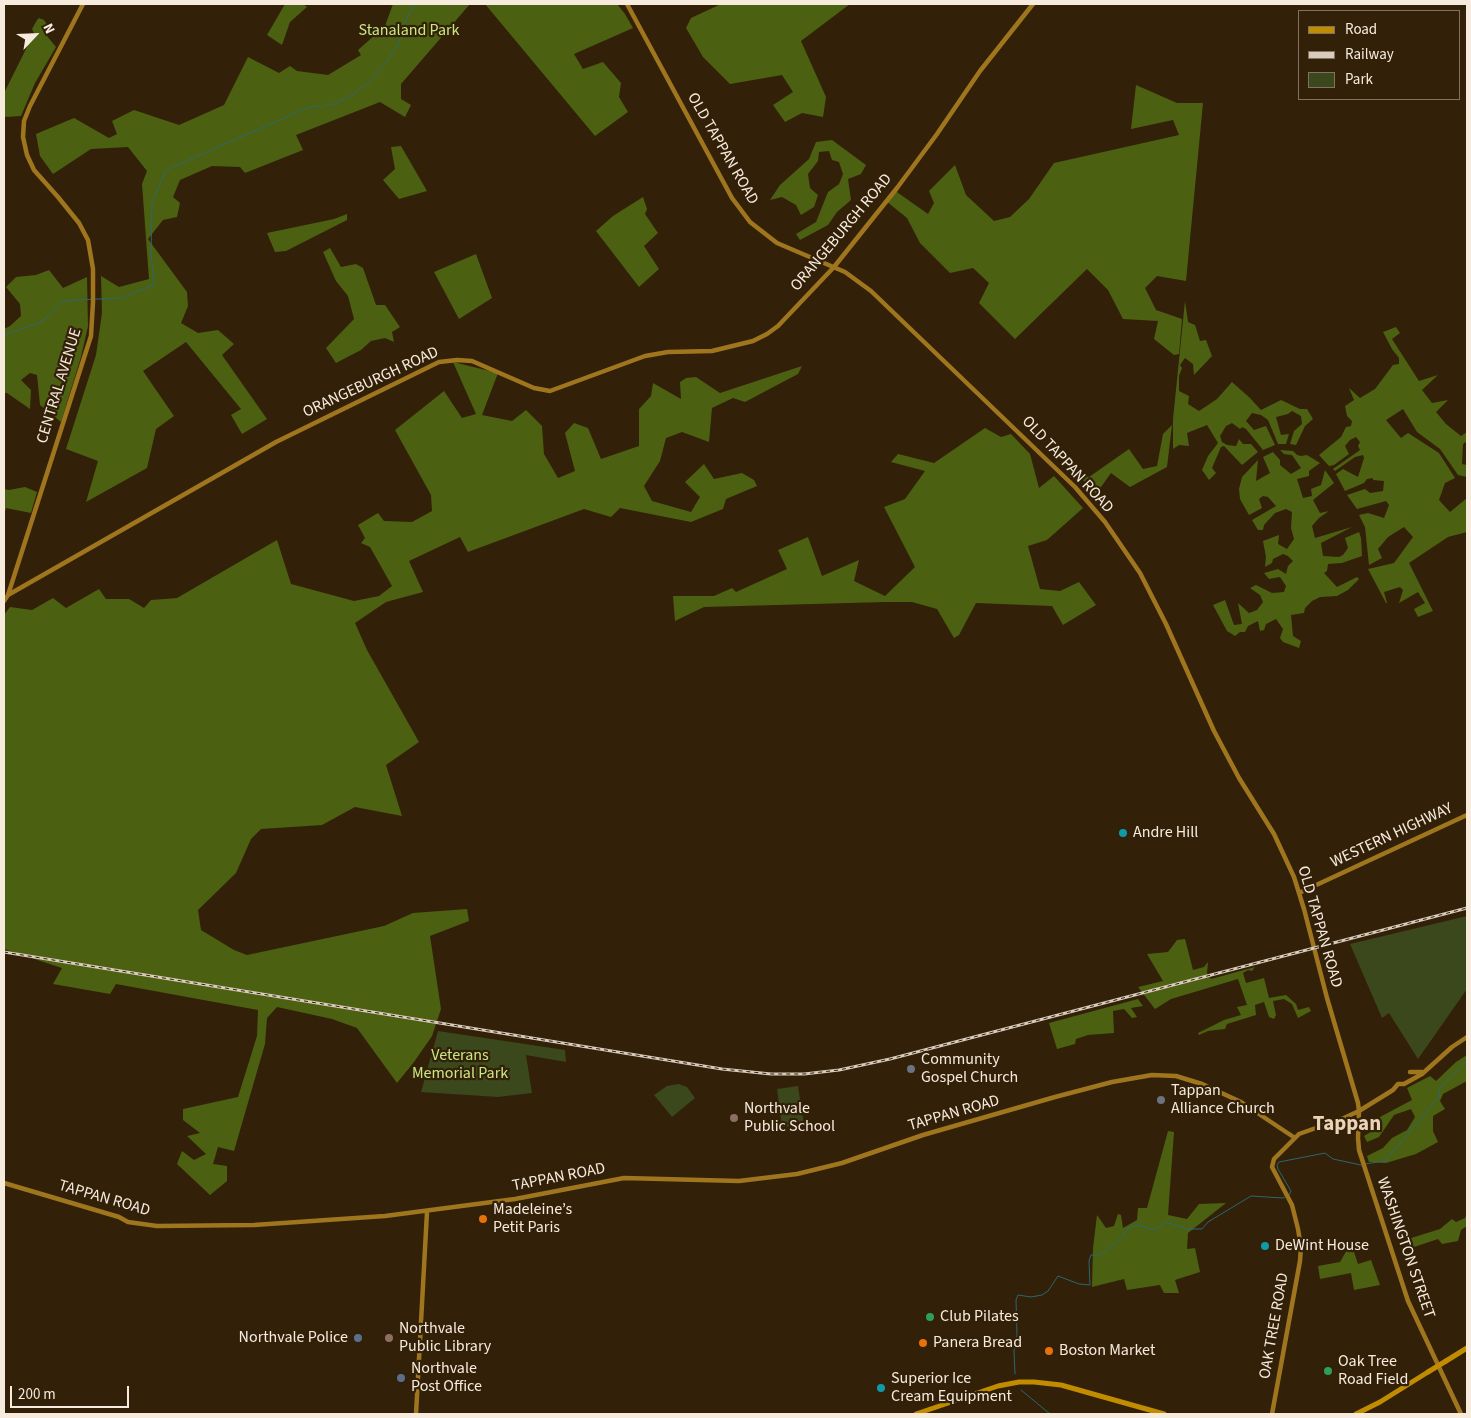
<!DOCTYPE html>
<meta charset="utf-8">
<style>
body{margin:0}
#map{position:relative;width:1471px;height:1418px;overflow:hidden;background:#322009;font-family:"Source Sans 3",sans-serif}
canvas{display:block}
.frame{position:absolute;inset:0;border:5px solid #f7ebdd;pointer-events:none}
.legend{position:absolute;left:1298px;top:10px;width:162px;height:90px;box-sizing:border-box;background:#322009;border:1px solid #81715e;margin:0;padding:6px 9px;list-style:none;font-size:15px;color:#f7ebdd}
.legend li{display:flex;align-items:center;gap:10px;height:25px}
.legend b{width:25px;border:1px solid #81715e}
.north{position:absolute;left:10px;top:10px;width:50px;height:50px;-webkit-text-stroke:4px #322009;paint-order:stroke;rotate:65deg;font-size:14px;font-weight:700;line-height:20px;text-align:center;color:#f7ebdd}
.north::after{content:'';display:block;margin:auto;width:18px;height:22px;background:#f7ebdd;clip-path:polygon(50% 0,100% 100%,50% 72%,0 100%)}
.scale{position:absolute;left:10px;top:1386px;width:119px;height:22px;box-sizing:border-box;border:2px solid #f7ebdd;border-top:0;padding-left:6px;font-size:15px;line-height:18px;white-space:nowrap;color:#f7ebdd;-webkit-text-stroke:4px #322009;paint-order:stroke}
</style>
<div id="map">
<canvas width="1471" height="1418"></canvas>
<div class="frame"></div>
<ul class="legend">
<li><b style="height:6px;background:#c18c00"></b>Road</li>
<li><b style="height:6px;background:#d8cbbb"></b>Railway</li>
<li><b style="height:14px;background:#3b481b"></b>Park</li>
</ul>
<div class="north">N</div>
<div class="scale">200 m</div>
</div>
<script>
const c = document.querySelector('canvas').getContext('2d');
c.lineJoin = 'round';
function fill(path, color) { c.fillStyle = color; c.fill(path, 'evenodd'); }
const toPath = rows => new Path2D(rows.map(r => 'M' + r).join(''));
function stroke(path, color, width, dash) { c.strokeStyle = color; c.lineWidth = width; c.lineCap = dash ? 'butt' : 'round'; c.setLineDash(dash || []); c.stroke(path); }
function drawText(font, color, halo, rows, align = 'center') {
  c.font = font + ' "Source Sans 3",sans-serif'; c.lineWidth = 4.5; c.setLineDash([]); c.textBaseline = 'middle'; c.strokeStyle = halo; c.fillStyle = color; for (const [text, x, y, turn = 0] of rows) {
    c.save(); c.translate(x, y); c.rotate((+turn || 0) * Math.PI / 180); c.textAlign = isNaN(turn) ? turn : align; if (halo) c.strokeText(text, 0, 0); c.fillText(text, 0, 0); c.restore();
  }
}
fill(toPath([
 [1467,916,1467,989,1418,1059,1389,1013,1382,1018,1350,944],
 [438,1031,565,1050,566,1062,526,1055,532,1093,498,1097,421,1092],
 [679,1084,687,1087,695,1098,672,1117,654,1095,667,1086],
 [798,1086,804,1125,782,1127,777,1089]
]), '#3b481b');
fill(toPath([
 [285,4,303,4,307,7,290,22,282,45,267,35],
 [393,4,470,4,401,84,401,99,411,105,405,117,380,102,296,135,303,150,245,173,240,167,212,166,180,180,173,197,180,203,177,217,163,220,148,239,187,292,188,306,181,323,198,333,218,330,234,344,222,355,267,419,242,434,231,415,241,409,186,342,143,371,174,416,156,429,147,468,86,502,98,461,66,449,96,355,102,313,101,276,119,287,149,279,142,184,147,171,128,147,91,149,53,174,40,156,36,134,74,118,109,138,117,134,112,121,134,110,179,125,224,105,248,57,279,73,290,66,297,71,328,75,361,55,358,50,385,26],
 [485,4,617,4,625,14,633,28,574,54,583,69,603,62,621,83,619,97,628,112,595,136],
 [721,4,850,4,801,41,826,97,823,117,802,113,785,122,773,105,793,92,782,75,730,84,703,57,686,28,691,18],
 [39,18,44,20,46,23,47,36,56,47,35,83,21,116,5,117,4,93,34,33,32,29,37,20],
 [1136,85,1177,103,1203,103,1186,281,1157,276,1145,288,1156,310,1182,319,1179,354,1174,355,1154,339,1158,321,1123,319,1108,290,1087,269,1015,339,979,303,989,283,973,268,950,273,920,243,907,218,886,201,894,190,928,214,934,203,929,191,955,165,966,195,994,221,1010,217,1029,199,1054,163,1179,135,1173,120,1131,129],
 [832,140,866,165,861,174,848,179,851,200,837,212,828,225,800,240,796,234,816,222,828,192,839,184,843,174,839,162,832,160,829,151,819,152,818,161,808,174,810,188,818,195,814,207,801,215,796,205,782,197,770,200,780,185,809,159,816,142],
 [401,146,427,191,399,199,383,180,395,169,391,147],
 [643,197,647,209,645,214,658,233,644,246,659,269,639,287,596,231,613,216],
 [347,214,347,220,286,251,275,252,267,233,334,219],
 [330,248,341,267,356,264,363,268,376,305,385,305,400,327,392,332,394,342,385,338,371,341,361,350,336,363,326,348,354,319,348,296,336,281,323,252],
 [476,254,492,298,459,319,434,272],
 [49,270,63,288,87,277,88,326,81,357,61,422,40,405,37,375,30,373,21,380,31,390,30,409,7,393,4,393,4,329,10,326,21,316,20,304,6,287,16,277,36,275],
 [1185,301,1188,322,1195,325,1200,341,1206,340,1212,356,1194,375,1193,364,1185,358,1180,365,1182,368,1179,376,1179,391,1189,396,1188,404,1199,411,1217,399,1232,382,1250,398,1261,410,1281,400,1300,409,1307,409,1313,419,1305,426,1296,445,1290,444,1294,431,1302,424,1301,416,1292,411,1288,414,1276,417,1281,435,1289,434,1286,444,1278,444,1268,420,1261,415,1252,413,1246,421,1254,430,1266,426,1275,445,1263,450,1246,429,1242,427,1240,429,1232,423,1226,426,1220,436,1222,442,1227,445,1236,446,1239,439,1243,444,1251,444,1258,452,1242,465,1224,446,1221,447,1212,468,1216,473,1209,480,1202,470,1208,456,1218,443,1207,425,1187,433,1189,446,1179,445,1173,449,1173,419],
 [1396,327,1400,333,1392,339,1419,381,1438,375,1422,390,1432,403,1448,400,1436,412,1446,424,1461,436,1467,432,1467,441,1463,444,1462,464,1467,465,1467,477,1458,475,1440,449,1417,432,1403,409,1386,420,1401,438,1408,433,1439,453,1455,478,1445,483,1439,500,1450,512,1467,498,1467,532,1448,537,1409,563,1433,611,1418,617,1414,609,1425,603,1418,592,1399,603,1403,590,1400,587,1384,592,1387,603,1386,603,1368,569,1394,563,1413,537,1404,527,1388,537,1378,549,1382,558,1369,565,1365,527,1359,515,1368,513,1384,518,1389,505,1386,501,1357,509,1347,495,1365,489,1370,493,1383,491,1384,481,1373,480,1373,478,1367,479,1364,483,1345,491,1336,474,1343,469,1358,477,1364,458,1363,455,1355,457,1335,471,1333,469,1360,450,1358,446,1360,442,1356,437,1350,440,1345,446,1349,454,1334,465,1329,466,1319,455,1341,437,1346,427,1351,426,1352,421,1347,416,1345,406,1354,400,1349,388,1360,398,1375,389,1393,365,1399,364,1399,358,1392,349,1383,332],
 [453,362,498,373,482,415,512,421,526,410,542,426,544,454,558,478,575,471,565,433,574,423,588,428,601,459,639,446,639,409,651,396,653,383,681,399,680,382,686,378,696,377,720,393,802,366,798,374,745,402,733,398,712,408,709,442,682,432,666,438,660,461,644,486,652,501,691,512,700,497,685,482,704,464,714,479,742,473,754,480,757,486,726,499,723,509,691,522,620,508,611,517,584,509,468,552,460,537,409,561,423,592,386,602,355,623,367,650,419,742,386,765,402,816,355,807,322,825,261,829,251,839,236,873,198,910,201,930,234,950,247,955,384,926,413,913,467,909,469,921,430,936,441,1009,432,1036,414,1062,397,1083,357,1028,332,1019,277,1007,267,1018,265,1044,234,1151,218,1147,213,1164,227,1166,227,1181,210,1195,177,1164,182,1151,194,1160,206,1154,187,1136,200,1133,183,1120,183,1109,238,1097,257,1036,258,1010,116,984,110,994,53,984,62,968,4,949,4,615,10,607,32,610,53,598,66,608,99,589,106,599,129,599,144,608,151,600,177,598,277,540,291,584,354,601,379,596,392,586,370,547,361,543,365,538,358,525,378,513,384,521,412,522,432,511,431,495,395,430,444,391,462,418,476,414],
 [1172,425,1167,467,1130,487,1111,473,1096,494,1078,475,1089,477,1129,449,1143,469,1157,466,1163,434],
 [985,428,1001,437,1011,434,1030,454,1039,488,1054,476,1083,508,1047,540,1028,546,1040,589,1060,591,1079,582,1096,605,1063,625,1052,606,976,603,959,635,954,638,937,609,912,602,885,602,704,607,675,621,673,596,714,596,732,588,736,592,787,569,778,550,808,537,822,576,859,560,854,581,885,596,915,567,884,507,905,499,925,471,891,462,898,454,934,463],
 [1280,450,1293,451,1297,455,1301,456,1307,455,1320,463,1309,471,1309,476,1297,479,1303,498,1312,496,1311,489,1321,485,1325,470,1334,483,1313,500,1320,513,1329,511,1319,518,1312,526,1315,538,1352,527,1321,543,1323,556,1339,557,1343,555,1348,548,1345,538,1359,532,1361,538,1362,556,1342,563,1328,564,1327,571,1324,573,1337,587,1357,577,1359,579,1348,590,1337,596,1320,597,1312,601,1305,608,1304,613,1291,615,1293,636,1301,641,1299,648,1283,642,1280,638,1283,629,1276,619,1266,624,1264,630,1260,631,1258,621,1248,626,1245,632,1240,632,1235,636,1227,631,1213,605,1225,600,1234,625,1242,624,1238,603,1249,613,1257,610,1263,602,1260,595,1250,588,1256,585,1272,593,1284,592,1286,586,1280,577,1269,579,1264,573,1278,569,1286,574,1288,566,1293,561,1288,556,1283,554,1273,559,1272,563,1265,567,1266,557,1263,541,1279,535,1278,544,1287,549,1294,539,1291,528,1292,512,1286,509,1275,513,1264,525,1263,530,1258,530,1252,520,1276,506,1268,497,1263,496,1259,499,1262,508,1249,515,1240,499,1239,489,1242,477,1258,460,1256,481,1270,473,1263,457,1273,452,1280,460,1280,465,1291,474,1301,468,1292,455,1284,454],
 [25,487,37,492,31,513,6,508,4,515,4,489,9,490],
 [1185,939,1193,970,1204,967,1208,962,1207,973,1211,979,1255,967,1252,971,1248,970,1243,973,1246,983,1264,978,1269,998,1286,995,1296,1004,1298,1010,1309,1007,1311,1011,1298,1018,1292,1004,1284,999,1273,1001,1276,1015,1274,1019,1269,1017,1264,1002,1255,1005,1256,1015,1227,1024,1225,1029,1208,1031,1199,1035,1198,1033,1224,1020,1241,1015,1237,1007,1247,1005,1238,979,1171,999,1155,1009,1138,987,1163,981,1147,954,1168,952,1177,940],
 [1138,999,1143,1006,1131,1008,1137,1017,1132,1018,1124,1009,1113,1011,1114,1033,1088,1035,1076,1039,1075,1044,1057,1049,1049,1023],
 [1467,1055,1467,1081,1443,1094,1440,1101,1445,1109,1433,1116,1433,1131,1438,1142,1416,1154,1386,1163,1369,1162,1367,1156,1383,1148,1392,1138,1407,1130,1415,1117,1411,1109,1394,1115,1379,1137,1367,1142,1364,1136,1374,1130,1380,1117,1412,1100,1407,1088,1430,1076,1436,1081,1456,1062],
 [1168,1131,1174,1132,1168,1215,1187,1219,1199,1204,1226,1203,1188,1233,1187,1249,1195,1248,1200,1272,1175,1280,1179,1293,1164,1293,1160,1285,1127,1290,1124,1279,1092,1287,1093,1248,1097,1215,1106,1228,1114,1226,1118,1214,1121,1215,1123,1228,1137,1220,1138,1208,1147,1208],
 [1467,1213,1467,1226,1461,1230,1458,1241,1442,1244,1438,1239,1411,1248,1408,1239,1440,1229,1452,1219,1456,1222,1465,1218],
 [1351,1243,1358,1264,1371,1260,1380,1285,1354,1290,1351,1273,1320,1279,1318,1266,1340,1262]
]), '#4c6011');
stroke(toPath([
 [325,105,334,104,352,95,369,82,385,64,398,45,405,22,415,4],
 [4,335,36,324,45,319,61,302,76,300,121,298,154,285,151,252,152,203,166,170,309,107,321,106],
 [1365,1164,1385,1161,1439,1097,1440,1087,1467,1060],
 [1289,1195,1291,1191,1278,1169,1277,1165,1279,1162,1325,1153,1333,1159,1361,1165],
 [1015,1374,1014,1351,1017,1335,1016,1300,1018,1295,1031,1297,1042,1295,1048,1291,1058,1276,1079,1284,1090,1285,1089,1261,1091,1255,1100,1255,1106,1251,1123,1236,1128,1228,1137,1225,1155,1230,1166,1222,1187,1229,1202,1229,1208,1222,1251,1196,1283,1198,1285,1197],
 [1021,1390,1050,1414]
]), '#2c686e', 1);
stroke(toPath([
 [627,4,732,198,750,222,777,243,845,272,871,291,1075,487,1105,522,1140,573,1166,624,1214,731,1239,778,1274,834,1294,877,1304,909,1327,998,1358,1103,1359,1111,1358,1138,1359,1150,1408,1301,1461,1414],
 [8,595,276,442,439,362,457,360,472,361,534,388,550,391,645,356,668,352,712,351,753,341,767,334,778,326,834,267,897,188,937,134,980,71,1033,4],
 [4,601,8,595,91,336,93,302,93,269,88,240,79,223,58,197,34,170,27,155,23,137,24,121,30,106,83,4],
 [1299,893,1467,815],
 [1410,1072,1422,1072],
 [4,1183,119,1217,128,1222,157,1226,254,1225,385,1216,515,1199,624,1178,739,1181,797,1174,842,1163,923,1135,1055,1097,1112,1082,1152,1075,1176,1076,1202,1084,1241,1102,1295,1138,1299,1134,1344,1118,1359,1111,1393,1090,1398,1084,1404,1084,1422,1074,1452,1047,1467,1037],
 [416,1414,427,1212],
 [1272,1414,1300,1261,1301,1247,1298,1229,1292,1205,1272,1167,1274,1159,1295,1138]
]), '#9f761e', 4.5);
stroke(toPath([
 [1446,1361,1467,1348],
 [916,1414,998,1386,1019,1382,1034,1382,1061,1385,1164,1414],
 [1356,1414,1380,1402,1428,1372]
]), '#c18c00', 5);
const rail = toPath([
 [4,952,722,1069,771,1074,804,1074,839,1070,890,1059,1467,908]
]);
stroke(rail, '#d8cbbb', 3);
stroke(rail, '#322009', 1, [4]);
stroke(toPath([
 [1428,1372,1446,1361]
]), '#c18c00', 5);
for (const [x, y, r, color] of [
 [1123,833,5,"#0f9aa8"],
 [911,1069,5,"#6b7280"],
 [1161,1100,5,"#6b7280"],
 [734,1118,5,"#8d6e63"],
 [483,1219,5,"#e8710a"],
 [1265,1246,5,"#0f9aa8"],
 [930,1317,5,"#2e9e5b"],
 [358,1338,5,"#5c6f8a"],
 [389,1338,5,"#8d6e63"],
 [923,1343,5,"#e8710a"],
 [1049,1351,5,"#e8710a"],
 [1328,1371,5,"#2e9e5b"],
 [401,1378,5,"#5c6f8a"],
 [881,1388,5,"#0f9aa8"]
]) { const dot = new Path2D(); dot.arc(x, y, r, 0, 2 * Math.PI); c.fillStyle = color; c.fill(dot); stroke(dot, '#322009', 2); }
drawText('16px', '#c8e982', '#322009', [
 ["Stanaland Park",409,31],
 ["Veterans",460,1056],
 ["Memorial Park",460,1074]
]);
drawText('16px', '#f7ebdd', '#322009', [
 ["OLD TAPPAN ROAD",722,149,60],
 ["ORANGEBURGH ROAD",842,233,-50],
 ["ORANGEBURGH ROAD",371,383,-25],
 ["CENTRAL AVENUE",60,386,-73],
 ["OLD TAPPAN ROAD",1067,465,47],
 ["WESTERN HIGHWAY",1392,836,-25],
 ["OLD TAPPAN ROAD",1319,927,74],
 ["TAPPAN ROAD",954,1114,-16],
 ["TAPPAN ROAD",559,1178,-11],
 ["TAPPAN ROAD",104,1199,16],
 ["WASHINGTON STREET",1405,1248,71],
 ["OAK TREE ROAD",1275,1326,-80]
]);
drawText('16px', '#f7ebdd', '#322009', [
 ["Andre Hill",1133,833],
 ["Community",921,1060],
 ["Gospel Church",921,1078],
 ["Tappan",1171,1091],
 ["Alliance Church",1171,1109],
 ["Northvale",744,1109],
 ["Public School",744,1127],
 ["Madeleine’s",493,1210],
 ["Petit Paris",493,1228],
 ["DeWint House",1275,1246],
 ["Club Pilates",940,1317],
 ["Northvale",399,1329],
 ["Public Library",399,1347],
 ["Northvale Police",348,1338,"right"],
 ["Panera Bread",933,1343],
 ["Boston Market",1059,1351],
 ["Oak Tree",1338,1362],
 ["Road Field",1338,1380],
 ["Northvale",411,1369],
 ["Post Office",411,1387],
 ["Superior Ice",891,1379],
 ["Cream Equipment",891,1397]
], 'left');
drawText('bold 21px', '#ebd3b8', '#322009', [
 ["Tappan",1347,1125]
]);
</script>
